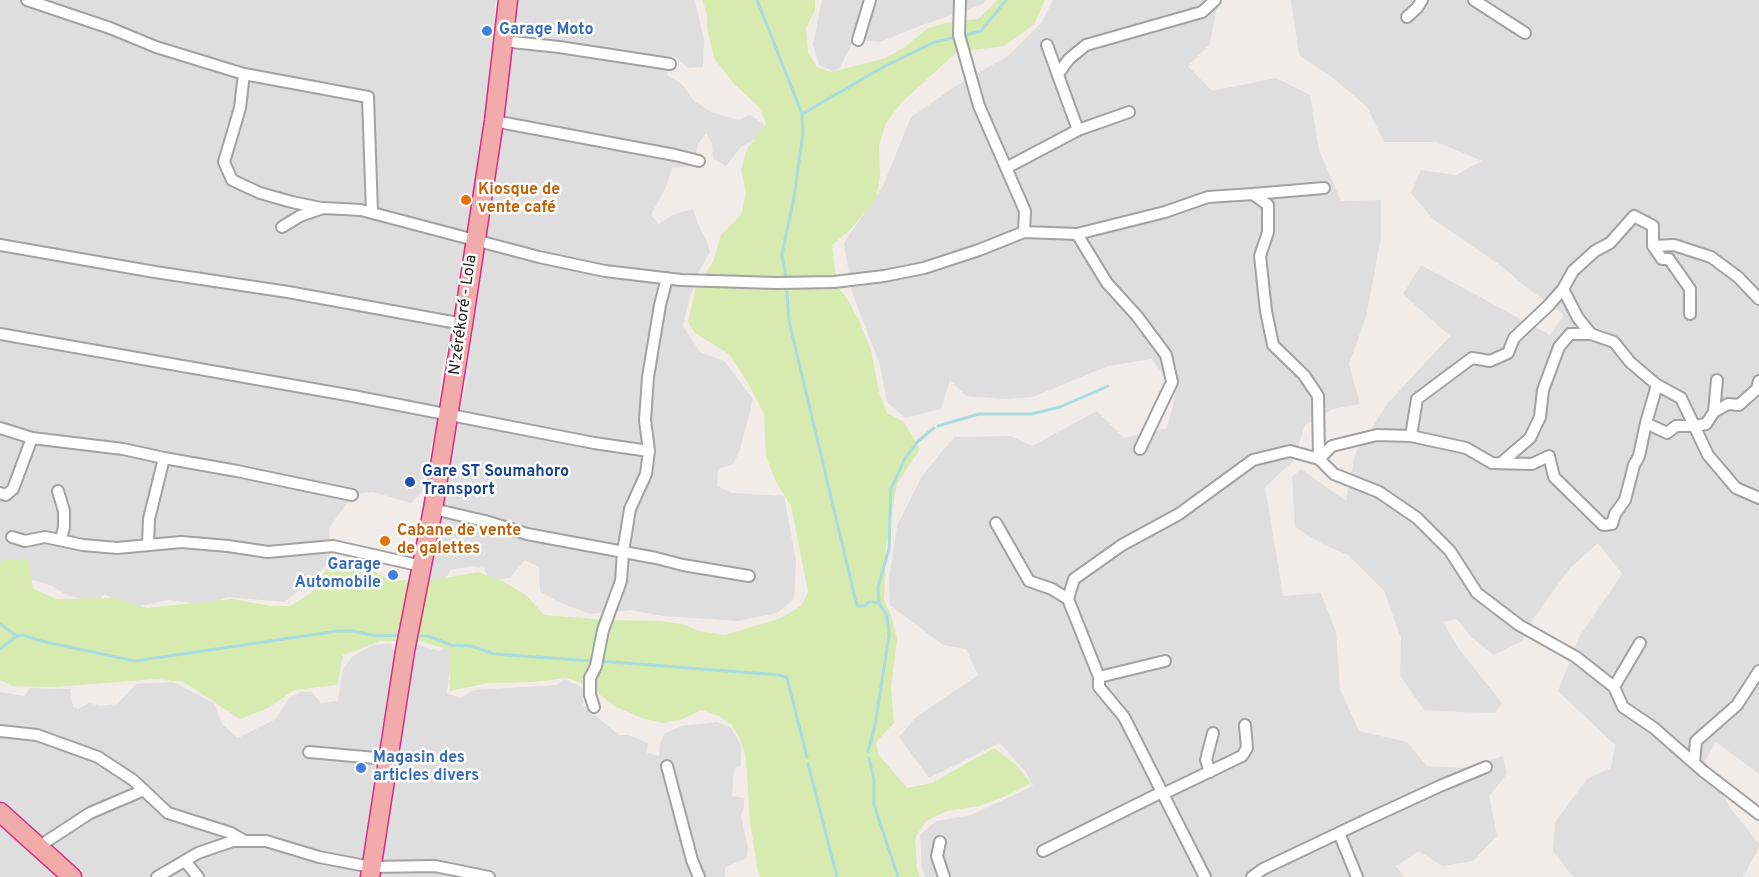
<!DOCTYPE html>
<meta charset="utf-8">
<style>
body{margin:0}
canvas{display:block;background:#f1ece8}
</style>
<canvas width="1759" height="877"></canvas>
<script>
const c = document.querySelector('canvas').getContext('2d');
c.lineJoin = 'round';
function fill(path, color) { c.fillStyle = color; c.fill(path, 'evenodd'); }
const toPath = rows => new Path2D(rows.map(r => 'M' + r).join(''));
function stroke(path, color, width, dash) { c.strokeStyle = color; c.lineWidth = width; c.lineCap = dash ? 'butt' : 'round'; c.setLineDash(dash || []); c.stroke(path); }
function drawText(font, color, halo, rows, align = 'center') {
  c.font = font + ' Overpass,sans-serif'; c.lineWidth = 5; c.setLineDash([]); c.textBaseline = 'middle'; c.strokeStyle = halo; c.fillStyle = color; for (const [text, x, y, turn = 0] of rows) {
    c.save(); c.translate(x, y); c.rotate((+turn || 0) * Math.PI / 180); c.textAlign = isNaN(turn) ? turn : align; if (halo) c.strokeText(text, 0, 0); c.fillText(text, 0, 0); c.restore();
  }
}
fill(toPath([
 [0,0,496,0,482,143,465,267,443,366,435,430,421,493,411,503,373,492,356,494,344,507,329,528,331,561,301,589,284,602,227,597,215,602,200,604,169,600,130,608,105,594,97,602,66,595,52,586,37,581,0,573],
 [514,0,695,0,704,40,703,67,688,68,673,55,667,75,682,84,694,101,711,112,738,120,750,115,764,124,759,137,741,147,726,166,713,159,712,143,706,133,698,144,694,166,672,168,666,187,651,215,659,224,672,215,693,209,698,224,706,239,710,252,699,271,689,300,683,326,700,352,724,361,753,399,740,450,733,464,718,469,717,486,733,493,784,496,796,561,794,599,777,613,737,621,663,616,631,610,590,614,556,601,540,591,539,567,525,560,510,578,489,580,484,568,473,566,450,570,442,587,414,621,431,568,455,431,467,381,474,286],
 [822,0,986,0,983,4,917,27,880,42,854,40,839,69,832,71,819,65,813,44],
 [1053,0,1218,0,1210,44,1188,66,1212,91,1276,78,1310,95,1319,150,1341,201,1381,200,1381,238,1366,317,1349,364,1360,404,1333,409,1305,425,1294,460,1265,487,1283,596,1321,593,1336,632,1340,689,1359,731,1407,742,1427,766,1463,768,1503,756,1507,774,1489,796,1497,836,1473,861,1442,866,1419,851,1396,866,1404,877,925,877,922,869,920,835,936,821,971,815,1033,786,1025,771,1000,743,929,778,899,737,916,717,978,675,966,649,943,645,890,605,889,580,897,526,922,476,954,437,1011,436,1032,446,1097,411,1124,438,1167,428,1176,392,1152,359,1108,366,1033,397,1006,399,966,396,950,380,941,409,905,418,887,402,879,362,852,292,844,243,883,186,911,117,959,84,1008,56,1042,22],
 [1291,0,1759,0,1759,774,1716,742,1705,761,1731,809,1759,844,1759,848,1743,877,1573,877,1553,851,1555,822,1587,779,1611,768,1615,745,1558,691,1579,637,1622,574,1598,543,1570,568,1531,622,1522,641,1494,655,1471,637,1457,619,1443,622,1459,649,1502,703,1495,713,1460,712,1424,710,1400,675,1401,638,1384,591,1348,555,1322,544,1295,527,1292,477,1301,469,1346,501,1355,454,1388,403,1450,336,1403,294,1421,265,1550,335,1564,315,1527,288,1504,268,1433,219,1411,193,1421,170,1456,175,1482,161,1437,142,1384,142,1367,107,1333,78,1299,55],
 [391,644,395,653,363,877,82,877,0,803,0,692,25,696,30,688,70,689,73,707,78,709,89,703,101,706,117,704,136,684,173,682,214,703,222,724,238,738,276,719,289,698,301,692,312,692,321,703,338,701,343,669,353,656,373,645],
 [417,645,440,651,446,647,452,650,447,693,461,698,474,690,557,685,564,679,583,688,583,705,619,735,628,735,648,743,647,753,659,756,660,744,664,734,681,726,717,722,731,728,741,745,741,765,734,769,732,796,744,798,744,807,741,816,748,848,747,858,725,867,725,877,378,877,411,649],
 [0,821,64,877,0,877]
]), '#dfdede');
fill(toPath([
 [702,0,815,0,815,10,806,28,808,53,817,67,831,72,886,58,905,47,928,28,946,23,978,19,998,0,1045,0,1034,24,1004,46,957,52,902,102,886,123,879,145,880,176,876,199,849,231,832,245,837,286,848,300,860,323,871,350,879,392,887,413,904,422,920,449,897,484,886,547,884,600,892,618,897,639,891,688,894,723,876,742,879,755,907,788,932,783,994,748,1016,765,1031,783,1006,796,979,806,947,811,926,821,915,838,917,869,920,877,761,877,758,873,750,822,746,759,741,741,732,725,719,716,701,710,683,719,663,723,642,718,616,707,586,684,566,678,534,682,488,683,450,691,449,650,419,641,380,641,343,655,337,685,294,690,268,708,240,719,184,682,156,679,55,687,12,686,0,680,0,561,6,560,28,558,33,589,57,599,112,598,147,608,231,599,271,606,290,606,311,593,328,567,352,561,372,569,390,581,439,579,478,572,504,582,526,595,544,615,610,620,660,621,682,624,699,631,725,635,781,618,801,606,808,592,791,506,775,480,766,456,764,414,748,383,729,354,695,333,688,322,696,287,713,262,721,235,741,215,746,193,741,170,747,149,766,124,759,107,734,84,714,58,707,27,707,14]
]), '#d7eaaf');
stroke(toPath([
 [757,0,802,114,803,133,794,197,782,254,786,279,789,321,857,606,865,606,869,602,879,603],
 [962,36,981,31,1006,0],
 [802,114,885,66,935,42,956,37],
 [938,426,979,414,1031,414,1060,407,1108,386],
 [0,624,17,636],
 [414,636,428,636,451,645,471,646,494,654,593,661],
 [0,649,17,636,23,635,41,641,135,661,338,631,352,631,377,636,401,635],
 [600,661,779,675,787,678,807,757],
 [868,752,875,725,889,636,887,616,879,603,878,587,889,549,891,489,904,460,918,441,934,428],
 [869,759,874,780,874,805,898,877],
 [808,764,837,877]
]), '#a9dcde', 3);
const minor = toPath([
 [27,0,110,28,156,47,244,74,368,97,372,212],
 [960,0,959,35,979,106,1025,211,1024,232],
 [1474,0,1525,33],
 [1407,17,1417,8,1422,0],
 [858,40,870,0],
 [503,41,559,47,670,64],
 [244,74,240,108,224,162,232,180,260,193,292,202,321,208],
 [1058,74,1069,59,1086,45,1202,12,1215,0],
 [494,121,675,155,699,161],
 [1078,130,1129,112],
 [1006,168,1078,130,1047,45],
 [1253,194,1324,188],
 [282,227,300,216,323,208,361,210,539,257,605,271,681,280,776,283,834,282,884,276,924,268,979,250,1024,232,1077,234,1165,212,1208,197,1253,194,1268,205,1268,232,1260,256,1266,311,1273,345,1304,375,1318,396,1319,459,1290,451,1253,460,1179,514,1122,545,1074,579,1068,599],
 [1077,234,1107,283,1137,316,1166,355,1172,382,1140,449],
 [0,245,155,272,288,292,463,324],
 [1653,246,1674,245,1711,257,1738,277,1759,299],
 [1563,289,1578,318,1591,334,1614,342,1630,362,1657,385,1681,398,1708,455,1736,488,1759,498],
 [0,334,353,396,594,443,649,451,645,420,648,377,660,305,667,278],
 [1657,385,1646,423,1639,456,1634,465,1625,500,1615,514,1612,524,1603,525,1554,477,1549,456,1532,464,1492,463,1466,448,1411,436,1377,435,1332,446,1319,459,1334,474,1379,492,1417,518,1450,551,1477,593,1519,625,1576,657,1614,687,1623,707,1654,728,1703,771,1759,814],
 [1714,412,1717,380],
 [1646,423,1667,433,1676,426,1695,426,1706,424,1714,412,1728,404,1739,405,1757,389,1759,381],
 [0,428,32,438,123,449,164,458,237,471,352,495],
 [1411,436,1417,399,1472,358,1490,361,1508,353,1514,338,1548,306,1563,289,1573,271,1595,251,1610,243,1634,216,1653,226,1653,246,1662,259,1669,259,1690,289,1690,314],
 [1501,463,1530,438,1540,417,1543,390,1559,347,1570,334,1591,334],
 [58,491,64,511,64,527,61,539],
 [0,493,6,495,13,489,32,438],
 [433,509,485,521,527,534,656,558,683,565,749,576],
 [996,523,1029,581,1052,589,1068,599,1099,677,1099,687,1124,717,1205,877],
 [12,537,25,541,45,537,83,545,117,548,181,542,228,546,268,552,333,546,422,566],
 [148,545,149,519,164,458],
 [1099,677,1165,661],
 [1614,687,1640,643],
 [594,707,590,695,590,678,596,666,603,630,621,581,623,552,630,509,646,474,649,451],
 [0,731,37,735,98,757,133,780,168,813,231,833,245,841],
 [309,752,387,759],
 [1694,763,1696,741,1737,705,1759,671],
 [667,766,692,860,699,877],
 [1210,772,1206,760,1213,733],
 [1163,794,1242,756,1247,748,1245,725],
 [1339,833,1357,877],
 [940,842,937,856,944,877],
 [38,847,90,813,144,790],
 [1043,851,1162,792],
 [185,861,198,877],
 [157,877,198,853,233,841,266,841,319,857,371,867,435,866,489,877],
 [1252,877,1263,869,1364,821,1440,786,1486,767]
]);
const trunk = toPath([
 [0,812,72,877],
 [370,877,405,651,433,509,463,324,494,121,508,0]
]);
stroke(minor, '#a2a2a2', 14);
stroke(trunk, '#da2a86', 21);
stroke(minor, '#fff', 10);
stroke(trunk, '#f1abaa', 18);
for (const [x, y, r, color] of [
 [487,31,6,"#3f7fe0"],
 [466,200,6,"#e8710a"],
 [410,482,6,"#1a4fb4"],
 [385,541,6,"#e8710a"],
 [393,575,6,"#3f7fe0"],
 [361,768,6,"#3f7fe0"]
]) { const dot = new Path2D(); dot.arc(x, y, r, 0, 2 * Math.PI); c.fillStyle = color; c.fill(dot); stroke(dot, '#fff', 2); }
drawText('bold 16px', '#366cbe', '#fff', [
 ["Garage Moto",499,31],
 ["Garage",381,566,"right"],
 ["Automobile",381,584,"right"],
 ["Magasin des",373,759],
 ["articles divers",373,777]
], 'left');
drawText('bold 16px', '#c56008', '#fff', [
 ["Kiosque de",478,191],
 ["vente café",478,209],
 ["Cabane de vente",397,532],
 ["de galettes",397,550]
], 'left');
drawText('16px', '#212121', '#fff', [
 ["N'zérékoré - Lola",464,315,-82]
]);
drawText('bold 16px', '#164399', '#fff', [
 ["Gare ST Soumahoro",422,473],
 ["Transport",422,491]
], 'left');
</script>
